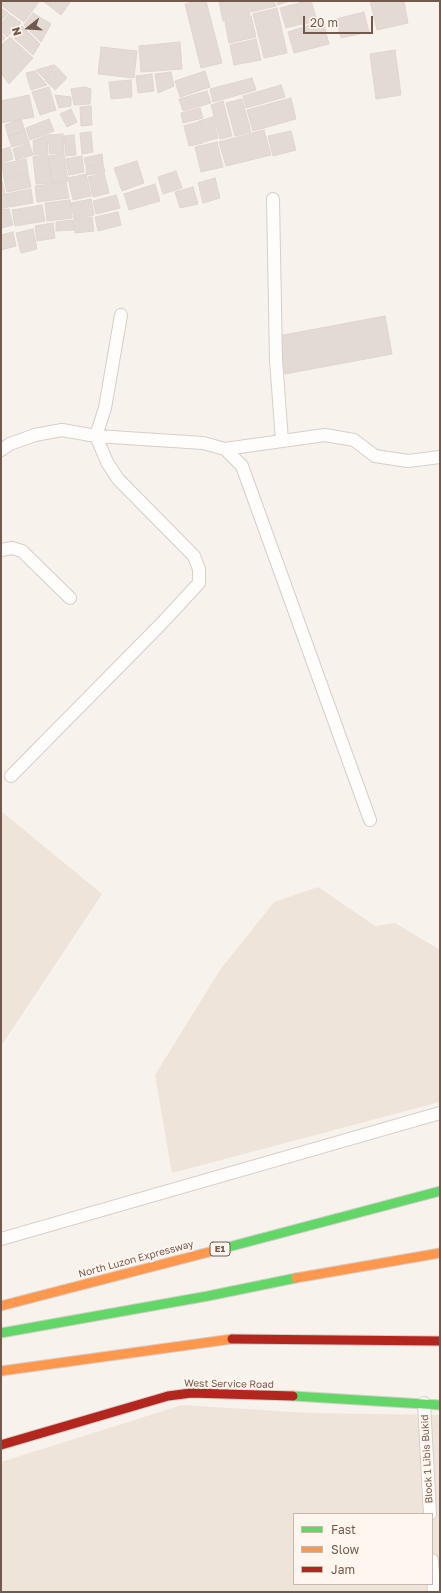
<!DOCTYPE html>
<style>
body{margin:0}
#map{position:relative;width:441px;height:1593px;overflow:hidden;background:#f7f2ec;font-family:"Golos Text",sans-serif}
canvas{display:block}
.frame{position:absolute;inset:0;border:2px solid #73584e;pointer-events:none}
.legend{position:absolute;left:293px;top:1513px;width:140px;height:72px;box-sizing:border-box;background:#fef6ef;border:1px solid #c6b7af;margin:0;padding:5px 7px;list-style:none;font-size:12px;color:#73584e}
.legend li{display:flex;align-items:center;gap:8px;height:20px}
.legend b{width:20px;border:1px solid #c6b7af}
.north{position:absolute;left:8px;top:8px;width:40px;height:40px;-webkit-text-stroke:3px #fef6ef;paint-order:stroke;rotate:253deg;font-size:11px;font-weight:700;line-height:16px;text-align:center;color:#73584e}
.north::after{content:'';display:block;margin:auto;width:14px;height:18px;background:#73584e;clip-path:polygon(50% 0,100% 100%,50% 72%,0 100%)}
.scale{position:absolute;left:303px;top:16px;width:70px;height:18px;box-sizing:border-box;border:2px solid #73584e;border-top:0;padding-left:5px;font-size:12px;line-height:14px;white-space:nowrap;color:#73584e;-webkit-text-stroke:3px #fef6ef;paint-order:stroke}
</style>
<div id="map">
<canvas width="441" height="1593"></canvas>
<div class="frame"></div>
<ul class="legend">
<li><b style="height:5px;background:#63d668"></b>Fast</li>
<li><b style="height:5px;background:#ff974d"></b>Slow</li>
<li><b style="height:5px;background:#b3261e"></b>Jam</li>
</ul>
<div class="north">N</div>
<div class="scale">20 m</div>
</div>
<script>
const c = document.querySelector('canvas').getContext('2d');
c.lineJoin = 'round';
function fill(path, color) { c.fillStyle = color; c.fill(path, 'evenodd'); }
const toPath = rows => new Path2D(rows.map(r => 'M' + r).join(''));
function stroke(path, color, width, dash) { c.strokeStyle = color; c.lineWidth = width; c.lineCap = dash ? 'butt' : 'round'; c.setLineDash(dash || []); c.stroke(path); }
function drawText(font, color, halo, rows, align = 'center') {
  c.font = font + ' "Golos Text",sans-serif'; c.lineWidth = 4; c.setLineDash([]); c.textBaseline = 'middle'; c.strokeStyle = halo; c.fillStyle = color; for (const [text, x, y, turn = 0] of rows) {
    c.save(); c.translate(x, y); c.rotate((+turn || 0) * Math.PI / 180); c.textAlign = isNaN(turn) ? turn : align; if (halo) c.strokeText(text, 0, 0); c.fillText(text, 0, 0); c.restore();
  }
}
fill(toPath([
 [1,811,102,894,1,1046],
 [318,887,375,926,395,923,440,950,440,1102,172,1173,155,1075,220,970,274,902],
 [182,1405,309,1413,440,1415,440,1592,1,1592,1,1462],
 [294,1514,432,1514,432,1584,294,1584]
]), '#efe4da');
const building = toPath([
 [1,1,38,1,39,2,24,22,1,5,1,1],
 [43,1,71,1,61,15,43,1],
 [196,1,206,1,222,63,201,68,185,4,196,1],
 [219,1,247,1,250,15,223,21,219,1],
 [248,1,274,1,276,6,251,12,248,1],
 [277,1,290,1,278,5,277,1],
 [306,1,311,1,317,20,302,25,296,4,306,1],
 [370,1,404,1,408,23,377,30,370,1],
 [295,4,301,24,286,28,280,8,295,4],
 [1,8,8,13,1,21,1,8],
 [277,8,287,53,264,58,253,14,277,8],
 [364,12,369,32,341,38,336,19,364,12],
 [33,13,51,24,41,42,24,25,33,13],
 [9,14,21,23,7,37,1,31,1,24,9,14],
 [251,16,256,37,229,43,225,22,251,16],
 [323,21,329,44,294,53,288,32,323,21],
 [22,26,40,44,33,55,12,36,22,26],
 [1,33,5,38,1,42,1,33],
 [10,37,33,58,9,84,1,73,1,45,10,37],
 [256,39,261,60,234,65,230,45,256,39],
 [180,42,182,69,141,72,139,46,180,42],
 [101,47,137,51,134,78,98,74,101,47],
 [395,50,401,95,376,99,370,54,395,50],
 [54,65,57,67,45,79,36,70,54,65],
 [58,68,67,78,55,90,45,80,58,68],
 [35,71,47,85,31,90,26,73,35,71],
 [205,71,210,87,180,97,175,81,205,71],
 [171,72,174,86,158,93,155,74,171,72],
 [152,74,154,91,138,93,136,76,152,74],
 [252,78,256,90,213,102,210,89,252,78],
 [131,80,132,97,111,99,109,82,131,80],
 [281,85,285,97,246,108,243,96,281,85],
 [49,87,56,110,40,115,32,92,49,87],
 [85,87,91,89,90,104,74,105,71,89,85,87],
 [207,91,211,103,183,111,179,99,207,91],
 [29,95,34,117,1,123,1,101,29,95],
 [55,95,71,97,71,106,59,108,55,95],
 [291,98,296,119,253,131,247,110,291,98],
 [242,99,251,132,235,136,226,103,242,99],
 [223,101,232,136,220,139,211,105,223,101],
 [91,106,92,125,81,126,80,107,91,106],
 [200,108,203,118,183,123,181,113,200,108],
 [71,109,77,122,67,127,60,114,71,109],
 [213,117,218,138,204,142,199,121,213,117],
 [21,119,25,131,8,136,5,125,21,119],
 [49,119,54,131,30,140,26,128,49,119],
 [198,122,203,143,189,146,184,126,198,122],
 [264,130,271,155,226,166,219,142,264,130],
 [25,131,29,142,12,147,8,136,25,131],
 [291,131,296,150,273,156,268,136,291,131],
 [91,132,93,152,82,154,80,133,91,132],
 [63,134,64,153,50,154,48,135,63,134],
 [47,135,48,154,34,155,33,141,47,135],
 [74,135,76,155,66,156,64,136,74,135],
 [217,142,223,167,201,172,195,147,217,142],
 [29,143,33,155,16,160,13,149,29,143],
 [10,147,13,159,1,163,1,150,10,147],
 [64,154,68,181,52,183,49,156,64,154],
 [102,154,103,163,86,166,84,158,102,154],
 [48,155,52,183,36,184,33,157,48,155],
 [82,156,84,172,69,175,66,159,82,156],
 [26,159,28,173,4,178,2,164,26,159],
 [137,161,144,183,122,191,114,168,137,161],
 [103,164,105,172,87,175,86,167,103,164],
 [176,171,182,188,163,194,158,177,176,171],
 [104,173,109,193,93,197,88,177,104,173],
 [28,174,31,187,7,192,4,179,28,174],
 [86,174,91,196,73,200,68,178,86,174],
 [215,178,220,198,203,203,198,183,215,178],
 [1,181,2,181,5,194,1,195,1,181],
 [66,182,69,198,37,202,35,186,66,182],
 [155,184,160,201,129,210,124,194,155,184],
 [193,187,198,204,180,208,175,192,193,187],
 [31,189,33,203,9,207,6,194,31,189],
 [6,194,8,207,1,209,1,195,6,194],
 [116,195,120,208,96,214,93,201,116,195],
 [91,199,94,215,74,219,71,203,91,199],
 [70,200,72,218,47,221,45,203,70,200],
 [42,205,45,221,15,226,12,210,42,205],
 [9,209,13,225,1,228,1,210,9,209],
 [118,212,121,225,98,231,95,217,118,212],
 [92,217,94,231,75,233,74,220,92,217],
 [73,220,74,230,56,231,56,222,73,220],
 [53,223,55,238,37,241,35,226,53,223],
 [33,229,37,249,21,253,16,233,33,229],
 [13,232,16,246,1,250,1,235,13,232],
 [385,316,392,354,285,374,278,336,385,316]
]);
fill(building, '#e3dad4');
stroke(building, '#dfd5cf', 1);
const lane = toPath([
 [273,199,276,360,282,441],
 [225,449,325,435,354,440,375,456,408,461,440,457],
 [1,450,10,444,35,435,62,430,96,436,203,443,225,449,242,466,370,820],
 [1,550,12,548,22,551,70,598],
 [11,776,163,622,199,583,199,569,194,556,118,479,107,462,96,436,105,408,121,315],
 [1,1239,440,1113],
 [424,1403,430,1514],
 [432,1560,434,1592]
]);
const fast = toPath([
 [217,1250,440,1191],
 [1,1333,208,1296,296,1278],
 [293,1396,440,1405]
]);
const slow = toPath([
 [296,1278,440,1253],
 [1,1306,217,1250],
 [1,1371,232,1339]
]);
const jam = toPath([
 [232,1339,440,1341],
 [1,1445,168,1396,191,1393,293,1396]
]);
stroke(lane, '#d6cfca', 14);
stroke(fast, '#d6cec9', 11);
stroke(slow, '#d6cec9', 11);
stroke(jam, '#d6cec9', 11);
stroke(lane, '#fefdfc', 12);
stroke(fast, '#63d668', 9);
stroke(slow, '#ff974d', 9);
stroke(jam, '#b3261e', 9);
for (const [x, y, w] of [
 [220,1249,20]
]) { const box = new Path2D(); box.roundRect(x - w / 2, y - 7, w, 14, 3); c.fillStyle = '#fef6ef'; c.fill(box); stroke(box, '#73584e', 1); }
drawText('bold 9px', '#73584e', null, [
 ["E1",220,1249]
]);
drawText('10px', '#73584e', '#fef6ef', [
 ["North Luzon Expressway",136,1259,-15],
 ["West Service Road",229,1384,1],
 ["Block 1 Libis Bukid",427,1459,-93]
]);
</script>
